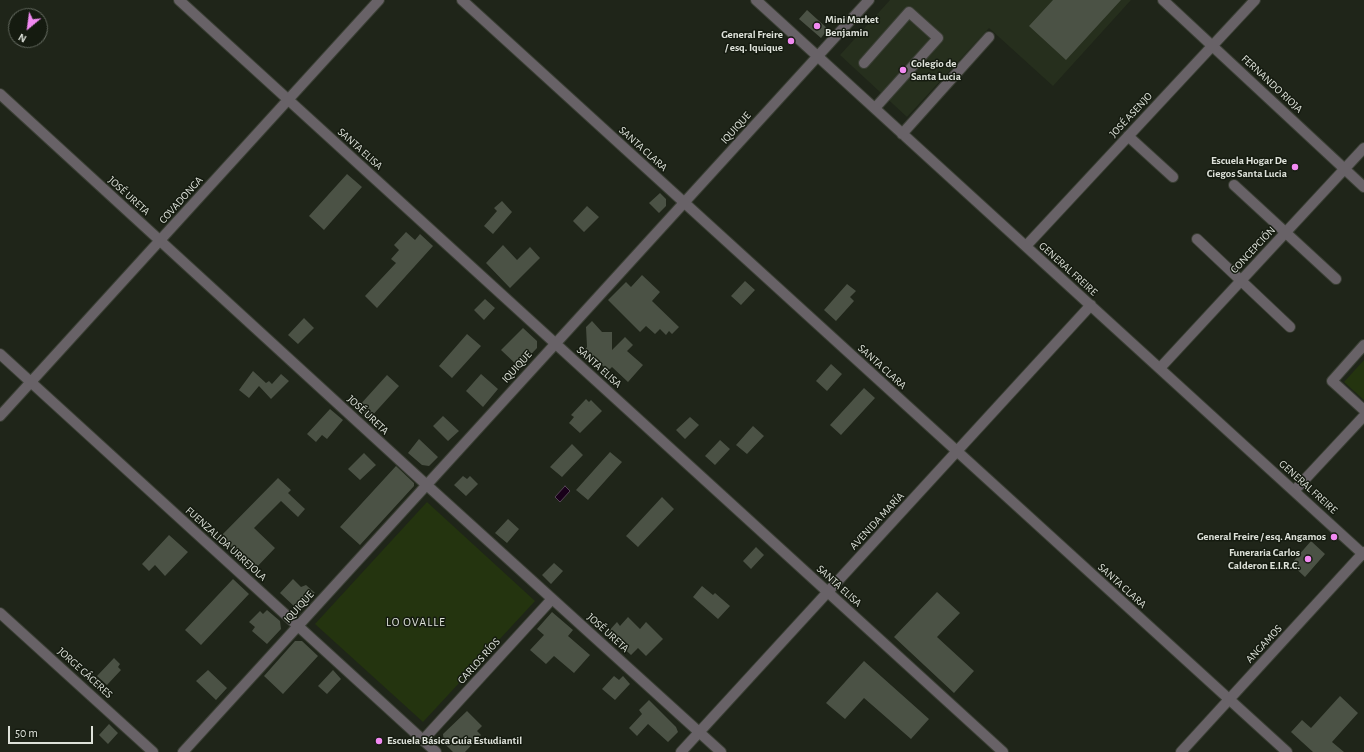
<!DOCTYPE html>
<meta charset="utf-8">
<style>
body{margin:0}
#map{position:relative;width:1364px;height:752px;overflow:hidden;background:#1f2519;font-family:"Alegreya Sans",sans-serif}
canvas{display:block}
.north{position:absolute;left:8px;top:8px;width:40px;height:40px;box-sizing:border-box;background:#151b10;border:1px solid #656b61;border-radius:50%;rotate:209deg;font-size:11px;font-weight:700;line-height:16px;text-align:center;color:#dee2da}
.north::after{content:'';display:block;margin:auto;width:14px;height:18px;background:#f28af2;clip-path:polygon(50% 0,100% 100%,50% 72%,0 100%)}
.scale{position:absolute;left:8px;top:726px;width:85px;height:18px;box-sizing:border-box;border:2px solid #dee2da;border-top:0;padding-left:5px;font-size:12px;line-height:14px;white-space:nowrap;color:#dee2da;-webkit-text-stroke:3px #151b10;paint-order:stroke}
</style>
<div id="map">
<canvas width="1364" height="752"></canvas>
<div class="north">N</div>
<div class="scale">50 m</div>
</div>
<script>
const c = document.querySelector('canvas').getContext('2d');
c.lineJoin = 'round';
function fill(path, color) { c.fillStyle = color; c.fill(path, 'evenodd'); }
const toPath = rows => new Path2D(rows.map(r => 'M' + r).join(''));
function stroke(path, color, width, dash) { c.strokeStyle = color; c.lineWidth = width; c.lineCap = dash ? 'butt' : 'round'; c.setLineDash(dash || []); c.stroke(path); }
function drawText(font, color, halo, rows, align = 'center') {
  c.font = font + ' "Alegreya Sans",sans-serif'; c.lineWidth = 3; c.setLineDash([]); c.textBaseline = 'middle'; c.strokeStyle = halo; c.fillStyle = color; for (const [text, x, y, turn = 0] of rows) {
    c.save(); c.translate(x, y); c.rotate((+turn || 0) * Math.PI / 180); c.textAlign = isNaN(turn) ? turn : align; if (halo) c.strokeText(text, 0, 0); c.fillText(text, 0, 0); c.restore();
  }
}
fill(toPath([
 [890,0,1131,0,1053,86,989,28,907,117,840,55]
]), '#262f1d');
fill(toPath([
 [1364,360,1364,400,1344,382],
 [427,502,535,601,423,722,315,624]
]), '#24340f');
const water = toPath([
 [565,486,570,491,560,502,555,497,565,486]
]);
fill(water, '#19001a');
stroke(water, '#544454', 1);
fill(toPath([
 [1053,0,1121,0,1066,60,1029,26],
 [807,10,828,29,821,38,799,19],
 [347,174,362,187,324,230,309,216],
 [660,193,666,199,666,206,659,213,649,203],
 [502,201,512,212,493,234,484,226,497,211,494,208],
 [587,206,599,217,584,232,573,221],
 [406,232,415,240,420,234,433,246,377,308,365,296,396,263,391,259,399,250,394,245],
 [503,245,517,260,530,247,540,258,510,288,486,263],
 [642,275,660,292,652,301,679,327,672,334,669,331,666,335,660,329,655,334,646,326,640,332,608,300,626,282,631,287],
 [745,281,755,290,741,305,731,296],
 [847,284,856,291,850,297,854,301,836,321,824,310],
 [485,299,495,308,484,320,474,310],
 [304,318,314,328,298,344,288,335],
 [592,321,602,332,612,332,612,350,625,337,633,345,627,351,643,365,628,382,612,367,608,371,595,358,584,352,587,347,586,327],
 [523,328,537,341,537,348,519,367,501,350],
 [467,334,481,346,452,378,439,366],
 [831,364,842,374,827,391,816,381],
 [253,371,266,383,269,381,272,384,281,374,289,381,271,399,259,386,249,398,239,390],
 [481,374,498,389,483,407,466,391],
 [387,375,399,386,370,418,358,407],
 [864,388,875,398,841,435,830,425],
 [586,399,589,402,591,400,602,411,580,433,569,423,574,417,571,415],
 [330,409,343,420,327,439,322,435,316,442,307,434],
 [443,416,459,431,448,441,433,426],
 [690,417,699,425,685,439,676,430],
 [753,426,764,436,747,454,736,445],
 [419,439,438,457,429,466,422,465,408,453],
 [720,440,730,449,715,465,705,456],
 [572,444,583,455,562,477,550,467],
 [610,452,622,462,588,500,576,490],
 [364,453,376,465,360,480,348,469],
 [396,466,414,483,414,486,360,545,340,527],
 [463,476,467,479,470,476,478,484,466,496,454,485],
 [278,478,291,490,288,493,305,509,298,517,281,501,254,528,275,548,255,569,220,537],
 [662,497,674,509,638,547,626,536],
 [508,519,519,529,507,543,495,533],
 [169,535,188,552,165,576,155,565,149,571,142,564],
 [1311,541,1325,554,1305,577,1291,564],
 [756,547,764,555,751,569,743,561],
 [554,563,563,571,551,584,542,575],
 [233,579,249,594,201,645,185,630],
 [293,579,301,587,306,585,315,593,303,607,296,608,280,593],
 [702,586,713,595,715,593,730,606,718,619,693,597],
 [937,592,960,613,937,637,974,671,954,693,894,637],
 [267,610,280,621,281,629,267,644,252,631,255,627,249,622,260,611,263,614],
 [552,612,573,630,568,636,590,655,574,673,554,656,546,664,530,650,544,635,537,629],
 [628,617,640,629,646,622,663,639,646,656,638,648,631,655,607,633,617,622,620,626],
 [295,641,302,641,318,656,283,694,264,676],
 [114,658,120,664,118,667,121,670,107,685,97,676],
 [864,661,929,719,911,739,864,698,845,719,826,703],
 [208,670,227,688,216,700,196,681],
 [333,670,341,679,327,694,318,686],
 [614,676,619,680,623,676,630,684,615,700,602,689],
 [1340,696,1358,713,1332,742,1344,752,1313,752,1291,732,1302,720,1311,728],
 [649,700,676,727,678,732,668,742,648,724,637,736,629,728,642,714,639,710],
 [467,711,482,726,477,731,481,735,465,752,453,752,444,743,443,734],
 [109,724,118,733,108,744,99,735]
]), '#4b5245');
const minor = toPath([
 [179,0,1003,752],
 [462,0,1287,752],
 [756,0,1364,555],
 [1163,0,1364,187],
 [864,63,909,12,938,38,875,108],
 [0,94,419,478,721,752],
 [902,134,989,37],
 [1128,136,1173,177],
 [1234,185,1336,279],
 [1197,239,1290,327],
 [1026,246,1255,0],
 [1364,345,1332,381,1364,410],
 [0,354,436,752],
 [1160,368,1364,148],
 [0,416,379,0],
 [1294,491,1364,416],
 [0,613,153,752],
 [423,740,552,599],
 [183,752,869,0],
 [681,752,1091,305],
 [1181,752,1364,552]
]);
stroke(minor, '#3a3f34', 12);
stroke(minor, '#686267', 10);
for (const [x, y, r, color] of [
 [817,26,4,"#f28af2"],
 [791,41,4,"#f28af2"],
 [903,70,4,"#f28af2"],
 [1295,167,4,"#f28af2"],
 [1334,537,4,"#f28af2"],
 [1308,559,4,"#f28af2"],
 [379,741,4,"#f28af2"]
]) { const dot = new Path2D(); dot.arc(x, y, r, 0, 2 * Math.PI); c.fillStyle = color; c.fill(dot); stroke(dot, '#151b10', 1.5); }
drawText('bold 11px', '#dee2da', '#151b10', [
 ["Mini Market",825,20,"left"],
 ["Benjamin",825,33,"left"],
 ["General Freire",783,35],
 ["/ esq. Iquique",783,48],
 ["Colegio de",911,64,"left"],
 ["Santa Lucia",911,77,"left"],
 ["Escuela Hogar De",1287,161],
 ["Ciegos Santa Lucia",1287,174],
 ["General Freire / esq. Angamos",1326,537],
 ["Funeraria Carlos",1300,553],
 ["Calderon E.I.R.C.",1300,566],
 ["Escuela Básica Guía Estudiantil",387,741,"left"]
], 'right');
drawText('11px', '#dee2da', '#151b10', [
 ["FERNANDO RIOJA",1272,84,43],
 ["JOSÉ ASENJO",1131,115,-47],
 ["IQUIQUE",736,128,-48],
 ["SANTA ELISA",360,149,42],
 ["SANTA CLARA",643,149,42],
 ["JOSÉ URETA",129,196,42],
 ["COVADONGA",181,200,-48],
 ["CONCEPCIÓN",1253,250,-47],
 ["GENERAL FREIRE",1068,269,42],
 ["IQUIQUE",517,367,-48],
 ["SANTA ELISA",599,367,42],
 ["SANTA CLARA",882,367,42],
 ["JOSÉ URETA",368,415,43],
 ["GENERAL FREIRE",1308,487,42],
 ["AVENIDA MARÍA",877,521,-47],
 ["FUENZALIDA URREJOLA",226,544,42],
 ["SANTA ELISA",839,586,42],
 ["SANTA CLARA",1122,586,42],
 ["IQUIQUE",299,607,-48],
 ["JOSÉ URETA",608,633,42],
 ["ANGAMOS",1264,644,-47],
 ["CARLOS RÍOS",479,661,-48],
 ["JORGE CÁCERES",85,673,42]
]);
c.letterSpacing = '1px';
drawText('12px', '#dee2da', '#151b10', [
 ["LO OVALLE",416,622]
]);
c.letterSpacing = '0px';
</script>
